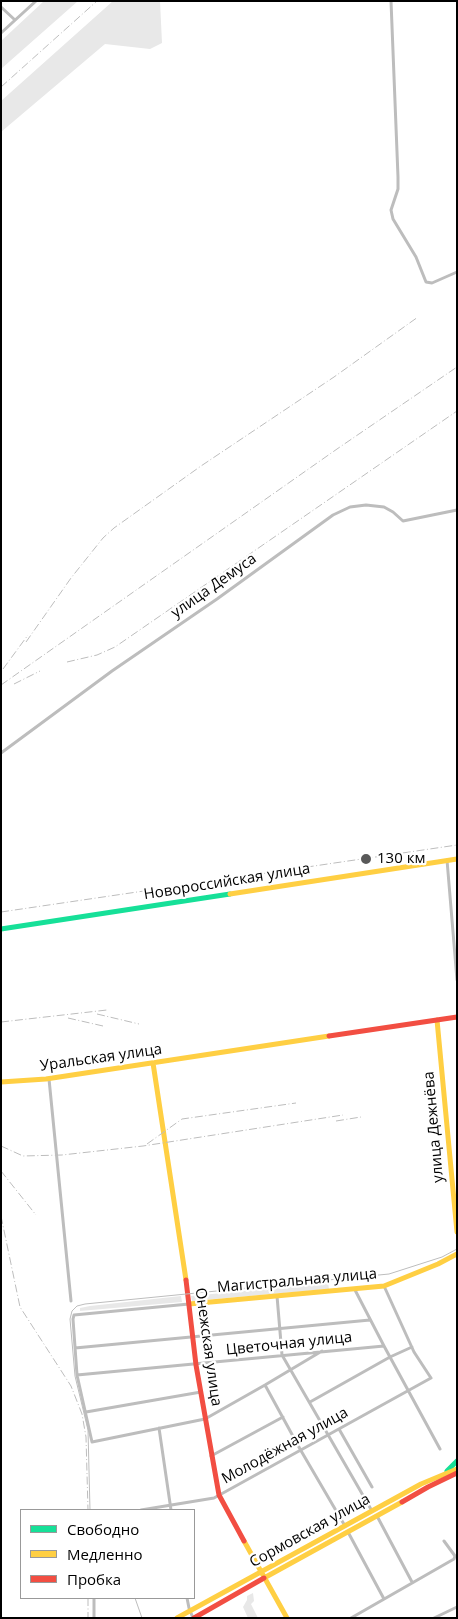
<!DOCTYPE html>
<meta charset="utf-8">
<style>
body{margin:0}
#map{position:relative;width:458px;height:1619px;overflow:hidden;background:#fff;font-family:"Open Sans",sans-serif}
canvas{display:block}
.frame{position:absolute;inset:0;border:2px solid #000;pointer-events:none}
.legend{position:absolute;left:20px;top:1509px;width:175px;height:90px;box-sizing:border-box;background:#fff;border:1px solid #999;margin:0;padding:6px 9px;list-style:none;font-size:15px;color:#000}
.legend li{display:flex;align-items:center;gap:10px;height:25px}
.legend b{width:25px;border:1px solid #999}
</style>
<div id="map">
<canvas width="458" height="1619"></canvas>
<div class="frame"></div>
<ul class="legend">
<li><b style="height:6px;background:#16e098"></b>Свободно</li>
<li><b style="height:6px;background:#ffcf43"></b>Медленно</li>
<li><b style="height:6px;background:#f24e42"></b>Пробка</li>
</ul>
</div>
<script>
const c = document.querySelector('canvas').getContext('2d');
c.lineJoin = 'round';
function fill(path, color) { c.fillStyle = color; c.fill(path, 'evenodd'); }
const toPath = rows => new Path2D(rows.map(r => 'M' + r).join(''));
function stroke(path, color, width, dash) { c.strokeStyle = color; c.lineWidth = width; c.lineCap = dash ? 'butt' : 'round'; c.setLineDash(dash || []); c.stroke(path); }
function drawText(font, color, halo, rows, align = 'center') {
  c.font = font + ' "Open Sans",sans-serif'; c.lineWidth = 4.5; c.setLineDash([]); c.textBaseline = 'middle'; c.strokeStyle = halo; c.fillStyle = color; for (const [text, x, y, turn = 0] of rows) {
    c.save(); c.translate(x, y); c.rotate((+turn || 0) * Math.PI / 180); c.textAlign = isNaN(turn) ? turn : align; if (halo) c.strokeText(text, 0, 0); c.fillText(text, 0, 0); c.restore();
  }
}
fill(toPath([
 [44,1,78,1,1,69,1,41],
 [113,1,160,1,162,43,150,49,105,44,1,132,1,101],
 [328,1283,329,1289,192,1301,191,1296],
 [181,1296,182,1302,80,1311,80,1308,90,1306],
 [253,1593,254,1601,251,1604,258,1618,248,1618,243,1607,247,1600,247,1596]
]), '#e8e8e8');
stroke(toPath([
 [391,1,398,177,398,189,391,210,393,219,416,257,426,282,432,283,457,272],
 [1,7,15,20],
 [1,33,36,1],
 [1,753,112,671,217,599,333,515,350,507,366,505,384,507,393,512,403,521,457,510],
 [447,860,457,980],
 [49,1079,71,1301],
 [355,1290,384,1346,440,1449],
 [277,1296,282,1355,372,1511],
 [189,1304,74,1315,73,1319,77,1375,92,1442,205,1419,265,1385,322,1351],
 [75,1348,370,1320],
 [77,1375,384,1346],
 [265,1385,300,1449,345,1526],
 [310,1402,390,1357,412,1347],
 [86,1412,201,1392],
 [159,1428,171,1510],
 [339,1429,372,1487],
 [211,1456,283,1417],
 [141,1510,214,1498,431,1378,414,1352,384,1286],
 [377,1516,412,1582],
 [348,1532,384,1599],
 [187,1598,189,1608,193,1618],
 [94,1618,94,1598],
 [351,1618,454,1559,455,1556,444,1541],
 [434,1618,457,1607]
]), '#bdbdbd', 3);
stroke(toPath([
 [1,929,230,894],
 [447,1471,457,1461]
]), '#16e098', 5);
stroke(toPath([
 [230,894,457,859],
 [437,1020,457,1232],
 [153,1063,186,1280],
 [1,1082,46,1079,329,1036],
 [189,1304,384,1286,438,1264,457,1254],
 [244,1541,287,1618],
 [264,1578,402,1502],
 [177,1618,421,1484,457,1469]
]), '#ffcf43', 5);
stroke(toPath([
 [329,1036,457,1017],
 [186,1280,196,1365,219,1495,244,1541],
 [402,1502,428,1487,457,1473],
 [194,1618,264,1578]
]), '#f24e42', 5);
stroke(toPath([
 [90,1510,88,1430,75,1376,70,1319,72,1311,77,1306,85,1304,389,1274,442,1257,457,1249],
 [135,1598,142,1618]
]), '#bdbdbd', 1);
stroke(toPath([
 [1,87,97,1],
 [26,642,71,578,103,538,114,528,201,466,334,377,418,317],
 [67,662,97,655,115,647,457,411],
 [3,669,28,635],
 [14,684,40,671],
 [1,685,337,449,457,367],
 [1,912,457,845],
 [97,1014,139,1024],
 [68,1018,103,1026],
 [1,1022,107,1010],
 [336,1121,361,1117],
 [147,1144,182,1119,296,1103],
 [1,1146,23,1156,62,1155,143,1146,343,1115],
 [1,1171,36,1215],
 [1,1216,20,1307,71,1386,82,1414,86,1437,88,1510],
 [88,1598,88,1618]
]), '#bdbdbd', 1, [8, 2.5, 1, 2.5]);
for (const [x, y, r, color] of [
 [366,859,6,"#595959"]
]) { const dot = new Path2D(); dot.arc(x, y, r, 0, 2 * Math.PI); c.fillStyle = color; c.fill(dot); stroke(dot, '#fff', 2); }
drawText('15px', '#000', '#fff', [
 ["улица Демуса",214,586,-35],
 ["Новороссийская улица",227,882,-9],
 ["Уральская улица",101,1058,-8],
 ["улица Дежнёва",434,1127,-95],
 ["Магистральная улица",297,1281,-5],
 ["Цветочная улица",289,1344,-6],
 ["Онежская улица",208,1347,82],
 ["Молодёжная улица",285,1446,-29],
 ["Сормовская улица",310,1531,-29]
]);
drawText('15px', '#000', '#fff', [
 ["130 км",377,859]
], 'left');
</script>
